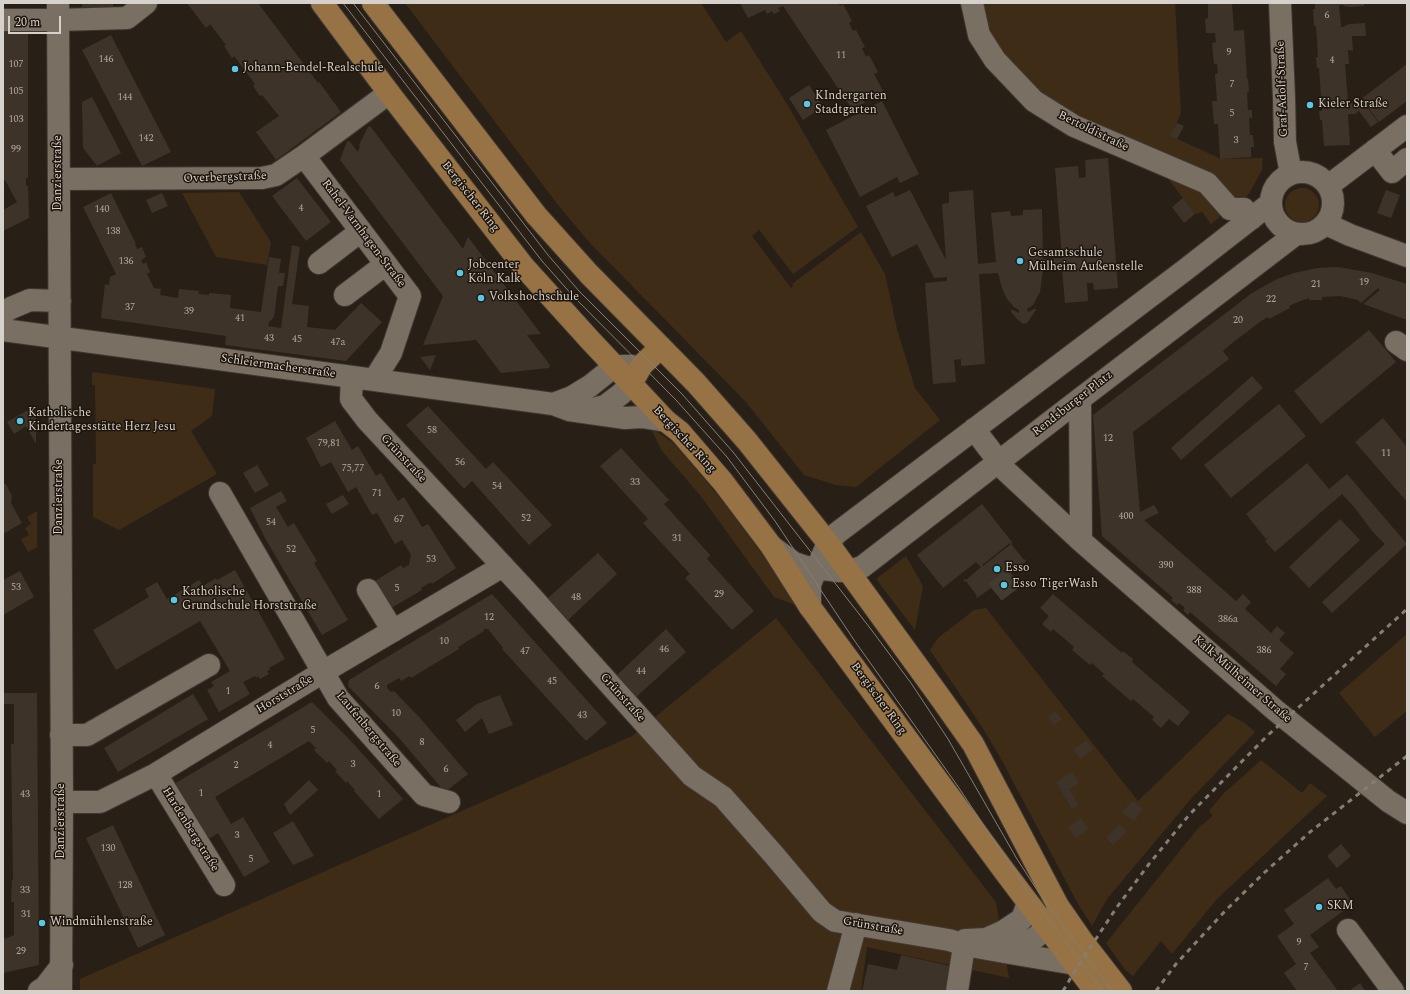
<!DOCTYPE html>
<meta charset="utf-8">
<style>
body{margin:0}
#map{position:relative;width:1410px;height:994px;overflow:hidden;background:#282016;font-family:Spectral,serif}
canvas{display:block}
.frame{position:absolute;inset:0;border:4px solid #d6d1ca;pointer-events:none}
.scale{position:absolute;left:8px;top:16px;width:53px;height:18px;box-sizing:border-box;border:2px solid #d6d1ca;border-top:0;padding-left:5px;font-size:12px;line-height:14px;white-space:nowrap;color:#d6d1ca;-webkit-text-stroke:3px #1e160d;paint-order:stroke}
</style>
<div id="map">
<canvas width="1410" height="994"></canvas>
<div class="frame"></div>
<div class="scale">20 m</div>
</div>
<script>
const c = document.querySelector('canvas').getContext('2d');
c.lineJoin = 'round';
function fill(path, color) { c.fillStyle = color; c.fill(path, 'evenodd'); }
const toPath = rows => new Path2D(rows.map(r => 'M' + r).join(''));
function stroke(path, color, width, dash) { c.strokeStyle = color; c.lineWidth = width; c.lineCap = dash ? 'butt' : 'round'; c.setLineDash(dash || []); c.stroke(path); }
function drawText(font, color, halo, rows, align = 'center') {
  c.font = font + ' Spectral,serif'; c.lineWidth = 3; c.setLineDash([]); c.textBaseline = 'middle'; c.strokeStyle = halo; c.fillStyle = color; for (const [text, x, y, turn = 0] of rows) {
    c.save(); c.translate(x, y); c.rotate((+turn || 0) * Math.PI / 180); c.textAlign = isNaN(turn) ? turn : align; if (halo) c.strokeText(text, 0, 0); c.fillText(text, 0, 0); c.restore();
  }
}
fill(toPath([
 [405,3,701,3,726,42,741,31,787,104,858,227,793,274,760,231,760,229,752,236,791,288,793,286,792,284,861,232,885,274,897,329,915,388,940,420,856,487,836,485,804,475,745,401,589,242,558,205],
 [981,3,1175,3,1181,113,1171,136,1221,159,1263,158,1262,170,1249,194,1239,203,1074,118,1038,92,997,52,985,22],
 [1163,172,1197,184,1221,213,1219,218,1211,224,1202,212,1195,214],
 '1285 205a17 17 0 1 1 34 0a17 17 0 1 1-34 0Z',
 [239,192,271,242,267,265,216,257,182,193],
 [92,372,215,389,212,416,191,431,217,474,119,530,93,517,93,464,96,464,95,385,92,385],
 [650,427,672,442,685,456,720,498,801,607,774,597,700,495,662,451],
 [37,511,37,547,28,552,21,539,29,535,25,528,31,524,27,517],
 [906,556,923,586,915,630,876,579],
 [986,608,1138,801,1228,714,1245,723,1255,732,1190,800,1107,899,1092,926,1078,904,1000,757,982,727,930,650,938,638,974,610],
 [776,618,996,902,1009,978,867,947,861,991,80,991,80,979,632,736],
 [1407,634,1407,711,1375,737,1339,693],
 [1261,760,1302,793,1310,783,1327,796,1217,899,1172,954,1161,941,1133,976,1126,971,1106,943,1199,827,1213,816,1209,811,1223,794]
]), '#3e2c17');
fill(toPath([
 [82,3,113,3,113,7,82,7],
 [187,3,258,3,318,83,319,82,341,112,276,160,256,132,279,116,262,95,260,96,253,86,255,84,234,56,232,58,224,46,226,45,210,24,206,28],
 [740,3,838,3,840,6,843,4,852,21,849,23,853,31,856,30,865,47,862,48,866,57,869,55,878,72,874,74,884,93,869,100,867,97,862,99,865,103,852,109,783,6,778,8,780,11,774,14,772,11,767,14,765,10,748,18],
 [1208,3,1232,3,1234,31,1244,30,1247,79,1248,79,1249,92,1247,92,1248,110,1252,110,1252,118,1249,118,1250,135,1253,135,1254,147,1251,147,1251,157,1220,159,1218,124,1214,124,1212,101,1217,101,1215,74,1218,73,1217,64,1214,64,1212,43,1216,42,1215,33,1206,33,1205,19,1208,18],
 [1315,3,1364,3,1364,6,1350,7,1344,6,1344,5,1339,5,1341,27,1345,27,1344,26,1350,24,1365,23,1366,36,1352,36,1353,51,1348,50,1349,64,1345,64,1348,103,1356,103,1407,64,1407,101,1379,122,1366,105,1366,106,1378,122,1371,127,1359,111,1355,114,1348,114,1350,145,1324,146,1322,120,1320,120,1319,111,1322,111,1319,68,1317,68,1316,57,1318,57,1316,26,1314,26,1313,9,1315,9],
 [3,32,28,32,28,178,26,178,26,186,28,186,29,218,3,231,3,210,17,202,5,180,3,181],
 [111,35,171,152,142,166,82,50],
 [809,85,823,107,803,120,789,98],
 [92,97,121,153,97,166,83,148,82,102],
 [882,101,919,174,900,183,897,177,860,197,826,130],
 [1177,123,1184,126,1177,139,1170,136],
 [370,126,463,249,468,237,541,334,527,335,550,365,549,368,501,373,476,340,423,345,443,296,340,160,347,141,350,142,358,152,360,146,359,145,368,127],
 [1108,158,1118,288,1094,290,1093,283,1087,283,1088,301,1065,303,1062,268,1043,270,1040,292,1033,305,1027,309,1028,312,1034,309,1036,309,1036,310,1027,323,1023,324,1018,320,1011,312,1011,310,1013,310,1019,313,1019,310,1014,307,1007,299,1002,288,998,273,979,274,985,364,961,366,961,359,954,360,956,382,933,384,925,283,947,281,947,277,934,278,917,244,892,257,866,206,893,192,895,197,910,190,946,260,942,204,949,203,949,192,973,190,978,264,996,262,991,213,1010,211,1011,216,1023,215,1023,210,1042,209,1043,259,1062,258,1055,168,1078,166,1079,178,1086,177,1085,160],
 [297,178,331,222,306,241,272,196],
 [1386,190,1400,195,1391,218,1377,213],
 [111,193,136,244,135,244,137,249,142,247,146,257,141,260,143,264,146,262,150,272,147,274,154,288,161,289,160,295,178,298,179,289,199,291,198,294,209,295,209,293,231,295,230,308,261,312,269,257,281,259,279,273,285,273,283,286,278,286,274,317,269,322,268,326,281,328,292,245,300,247,292,304,309,306,307,327,335,330,361,303,382,322,346,361,225,345,226,336,101,318,105,284,109,285,110,277,116,274,83,207],
 [162,193,168,206,152,213,146,200],
 [1183,198,1195,214,1184,223,1172,207],
 [1338,267,1372,273,1407,284,1407,320,1363,304,1380,290,1378,288,1361,303,1358,300,1340,296,1322,297,1322,300,1309,300,1309,298,1298,302,1289,306,1290,308,1269,319,1268,317,1261,321,1231,344,1223,351,1229,359,1133,432,1140,512,1154,505,1159,513,1144,520,1236,601,1243,594,1251,602,1245,609,1271,633,1277,626,1285,633,1279,640,1294,653,1280,669,1286,674,1276,686,1190,612,1188,615,1183,610,1185,608,1179,603,1177,605,1171,600,1173,598,1102,536,1093,415,1252,293,1277,279,1294,273,1317,268],
 [1369,330,1396,362,1321,424,1294,391],
 [436,355,430,370,420,357],
 [1252,376,1263,388,1181,460,1171,448],
 [1279,404,1306,436,1231,498,1204,465],
 [428,406,486,469,493,462,552,525,529,545,472,481,464,489,406,425],
 [26,411,36,411,36,444,26,426,14,434,7,422],
 [1383,418,1407,447,1407,502,1355,442],
 [335,421,352,450,358,446,376,476,381,473,398,501,404,497,422,527,428,524,456,568,432,584,431,582,421,588,422,590,386,611,370,584,401,565,403,568,409,565,411,555,402,540,395,544,377,513,372,515,356,487,348,492,331,462,321,467,306,438],
 [621,448,669,500,664,504,710,555,707,559,754,611,732,630,685,578,690,574,643,523,648,519,600,466],
 [1307,463,1329,489,1347,474,1407,544,1332,613,1322,602,1385,544,1372,531,1355,508,1342,494,1275,552,1265,541,1269,537,1266,539,1246,514],
 [257,465,269,485,255,493,243,473],
 [3,483,6,484,12,496,11,503,22,523,3,534],
 [281,491,287,501,276,507,288,527,294,523,317,561,314,563,348,620,322,635,266,540,250,508],
 [343,495,349,504,332,514,326,504],
 [982,504,1012,542,1012,545,1024,560,1025,559,1026,561,1011,573,1017,581,1020,579,1020,582,999,597,991,588,977,598,976,597,977,596,966,581,965,582,963,580,965,579,966,580,981,567,976,562,943,588,917,555],
 [1010,543,1011,544,983,566,982,565],
 [1340,519,1360,540,1309,588,1289,567],
 [598,553,617,574,568,620,548,598],
 [235,570,285,659,269,668,270,670,267,671,269,674,260,679,258,676,256,678,255,676,243,682,250,694,219,712,207,690,214,686,211,682,230,671,200,621,116,670,93,630,149,597,145,589,157,582,167,599,199,580,203,586,216,578,217,580],
 [20,571,34,597,3,615,3,580],
 [492,594,607,723,586,741,502,649,503,648,488,629,484,629,484,631,458,647,459,649,411,678,410,676,401,681,399,678,387,685,387,688,391,692,394,691,420,718,468,774,445,792,399,738,348,686,349,680],
 [1053,594,1122,653,1123,651,1133,659,1132,662,1190,712,1178,726,1169,719,1161,728,1152,720,1154,717,1133,699,1131,701,1102,676,1104,674,1092,663,1090,665,1072,650,1074,647,1053,629,1051,632,1042,624,1049,616,1040,608],
 [666,629,686,652,636,697,617,675],
 [3,693,37,693,39,965,3,973,3,935,5,939,14,935,14,902,11,902,12,880,13,880,11,744,14,744,14,704,3,704],
 [193,694,208,719,118,772,104,748],
 [500,695,513,725,489,734,482,718,465,732,456,720,477,704],
 [312,702,351,741,403,799,379,819,354,791,355,790,347,781,346,783,335,771,337,770,329,761,327,763,314,750,316,748,309,741,215,797,231,824,243,817,270,862,244,877,218,833,207,840,174,784],
 [1055,711,1062,719,1054,725,1048,717],
 [1086,740,1093,749,1081,759,1073,750],
 [1072,772,1079,783,1069,789,1079,805,1072,809,1056,782],
 [309,780,318,790,290,815,284,804],
 [1132,801,1143,809,1134,821,1122,813],
 [1081,818,1088,829,1076,838,1068,827],
 [293,821,314,856,293,865,273,833],
 [1119,824,1127,831,1113,845,1106,838],
 [113,825,165,935,138,948,86,838],
 [1341,844,1351,856,1337,868,1327,856],
 [1328,878,1336,889,1341,886,1353,904,1310,935,1319,947,1310,953,1338,991,1297,991,1284,973,1296,964,1277,936,1294,924,1284,910],
 [901,955,950,966,947,991,862,991,868,964,897,970],
 [1360,983,1365,991,1349,991]
]), '#3d3329');
stroke(toPath([
 [995,592,1015,577]
]), '#423b31', 22, [22, 11]);
const minor = toPath([
 [58,3,62,802,61,991],
 [972,3,979,35,995,60,1034,101,1074,126,1207,183,1230,209,1244,209,1251,219],
 [1280,3,1284,98,1285,142,1291,174],
 [3,20,58,20,127,18,146,3],
 [1375,150,1392,172,1407,159],
 [304,156,410,296,391,353,374,380],
 '1271 203a31 31 0 1 1 62 0a31 31 0 1 1-62 0Z',
 [59,179,262,178,276,175,304,156,389,93],
 [1328,186,1407,126],
 [1326,224,1350,235,1407,256],
 [319,263,361,231],
 [345,295,386,264],
 [3,313,11,308,30,300,60,301],
 [3,330,553,404,569,410,625,418,642,417,666,421],
 [1396,342,1407,350],
 [352,377,351,399,367,420,527,592,692,776,723,797,774,855,822,912,835,921,949,940,965,945,1004,952,1019,946,1036,937,1052,924,1056,913],
 [1080,399,1081,541],
 [553,404,572,397,590,386,615,366,632,366],
 [586,411,605,406,621,394,631,384],
 [974,429,1006,471,1081,541,1275,710,1388,801,1407,813],
 [220,493,338,698,424,795,449,802],
 [772,547,794,563,806,567,839,571,848,571,862,567,1080,399,1296,234],
 [368,590,393,631],
 [810,607,810,585,813,577,828,543,837,533,1185,270,1271,203],
 [61,735,87,735,209,665],
 [156,774,224,885],
 [62,802,100,802,156,774,323,672,503,566],
 [1348,930,1393,991],
 [967,940,986,939,1004,931,1022,919,1028,903],
 [1004,952,1075,964],
 [39,991,45,987,62,965],
 [838,991,856,924],
 [957,991,965,940]
]);
const major = toPath([
 [322,3,389,93,524,267,590,340,666,421,680,432,723,482,772,547,810,607,1005,872,1095,991],
 [373,3,536,215,589,274,696,383,747,441,828,543,942,700,973,744,1058,906,1083,942,1121,991],
 [631,384,642,365,661,347]
]);
stroke(minor, '#403933', 24);
stroke(major, '#403933', 24);
stroke(minor, '#796f63', 22);
stroke(major, '#967244', 22);
stroke(toPath([
 [343,3,542,261,573,296,676,400,727,457,775,521,854,640,957,785,1032,898,1103,991],
 [353,3,548,255,579,291,682,394,733,452,870,628,911,683,948,739,1017,859,1039,893,1112,991]
]), '#847e75', 1);
stroke(toPath([
 [1063,991,1076,969,1117,907,1149,864,1189,815,1267,736,1407,609],
 [1156,991,1176,964,1226,910,1265,872,1310,832,1407,756]
]), '#847e75', 3, [5, 5]);
for (const [x, y, r, color] of [
 [235,69,4,"#5bc7e7"],
 [807,104,4,"#5bc7e7"],
 [1310,105,4,"#5bc7e7"],
 [1020,261,4,"#5bc7e7"],
 [460,273,4,"#5bc7e7"],
 [481,298,4,"#5bc7e7"],
 [20,421,4,"#5bc7e7"],
 [997,569,4,"#5bc7e7"],
 [1004,585,4,"#5bc7e7"],
 [174,600,4,"#5bc7e7"],
 [1319,907,4,"#5bc7e7"],
 [42,923,4,"#5bc7e7"]
]) { const dot = new Path2D(); dot.arc(x, y, r, 0, 2 * Math.PI); c.fillStyle = color; c.fill(dot); stroke(dot, '#1e160d', 1.5); }
drawText('10px', '#b0aaa2', null, [
 ["6",1327,16],
 ["9",1229,53],
 ["11",841,56],
 ["146",106,60],
 ["4",1332,61],
 ["107",16,65],
 ["7",1232,85],
 ["105",16,92],
 ["144",125,98],
 ["5",1232,114],
 ["103",16,120],
 ["142",146,139],
 ["3",1236,141],
 ["99",16,150],
 ["4",301,209],
 ["140",102,210],
 ["138",113,232],
 ["136",126,262],
 ["19",1364,283],
 ["21",1316,285],
 ["22",1271,300],
 ["37",130,308],
 ["39",189,312],
 ["41",240,319],
 ["20",1238,321],
 ["43",269,339],
 ["45",297,340],
 ["47a",338,343],
 ["58",432,431],
 ["12",1108,439],
 ["79,81",329,444],
 ["11",1386,454],
 ["56",460,463],
 ["75,77",353,469],
 ["33",635,483],
 ["54",497,487],
 ["71",377,494],
 ["400",1126,517],
 ["52",526,519],
 ["67",399,520],
 ["54",271,523],
 ["31",677,539],
 ["52",291,550],
 ["53",431,560],
 ["390",1166,566],
 ["53",16,588],
 ["5",397,589],
 ["388",1194,591],
 ["29",719,595],
 ["48",576,598],
 ["12",489,618],
 ["386a",1228,620],
 ["10",444,642],
 ["46",664,650],
 ["386",1264,651],
 ["47",525,652],
 ["44",641,672],
 ["45",552,682],
 ["6",377,687],
 ["1",228,692],
 ["10",396,714],
 ["43",582,716],
 ["5",313,731],
 ["8",422,743],
 ["4",270,746],
 ["3",353,765],
 ["2",236,766],
 ["6",446,770],
 ["1",201,794],
 ["43",25,795],
 ["1",379,795],
 ["3",237,836],
 ["130",108,849],
 ["5",251,860],
 ["128",125,886],
 ["33",25,891],
 ["31",26,915],
 ["9",1299,943],
 ["29",21,952],
 ["7",1306,968]
]);
drawText('12px', '#d6d1ca', '#1e160d', [
 ["Johann-Bendel-Realschule",243,69],
 ["KIndergarten",815,97],
 ["Stadtgarten",815,111],
 ["Kieler Straße",1318,105],
 ["Gesamtschule",1028,254],
 ["Mülheim Außenstelle",1028,268],
 ["Jobcenter",468,266],
 ["Köln Kalk",468,280],
 ["Volkshochschule",489,298],
 ["Katholische",28,414],
 ["Kindertagesstätte Herz Jesu",28,428],
 ["Esso",1005,569],
 ["Esso TigerWash",1012,585],
 ["Katholische",182,593],
 ["Grundschule Horststraße",182,607],
 ["SKM",1327,907],
 ["Windmühlenstraße",50,923]
], 'left');
drawText('12px', '#d6d1ca', '#1e160d', [
 ["Graf-Adolf-Straße",1283,89,-92],
 ["Bertoldistraße",1093,132,26],
 ["Danzierstraße",59,173,-90],
 ["Overbergstraße",225,178,-2],
 ["Bergischer Ring",470,197,52],
 ["Rahel-Varnhagen-Straße",363,234,53],
 ["Schleiermacherstraße",278,367,8],
 ["Rendsburger Platz",1073,404,-38],
 ["Bergischer Ring",684,440,47],
 ["Grünstraße",403,459,47],
 ["Danzierstraße",60,497,-90],
 ["Kalk-Mülheimer Straße",1242,680,41],
 ["Horststraße",285,695,-31],
 ["Grünstraße",622,698,48],
 ["Bergischer Ring",878,699,54],
 ["Laufenbergstraße",368,730,50],
 ["Danzierstraße",62,821,-90],
 ["Hardenbergstraße",190,830,58],
 ["Grünstraße",873,927,10]
]);
</script>
